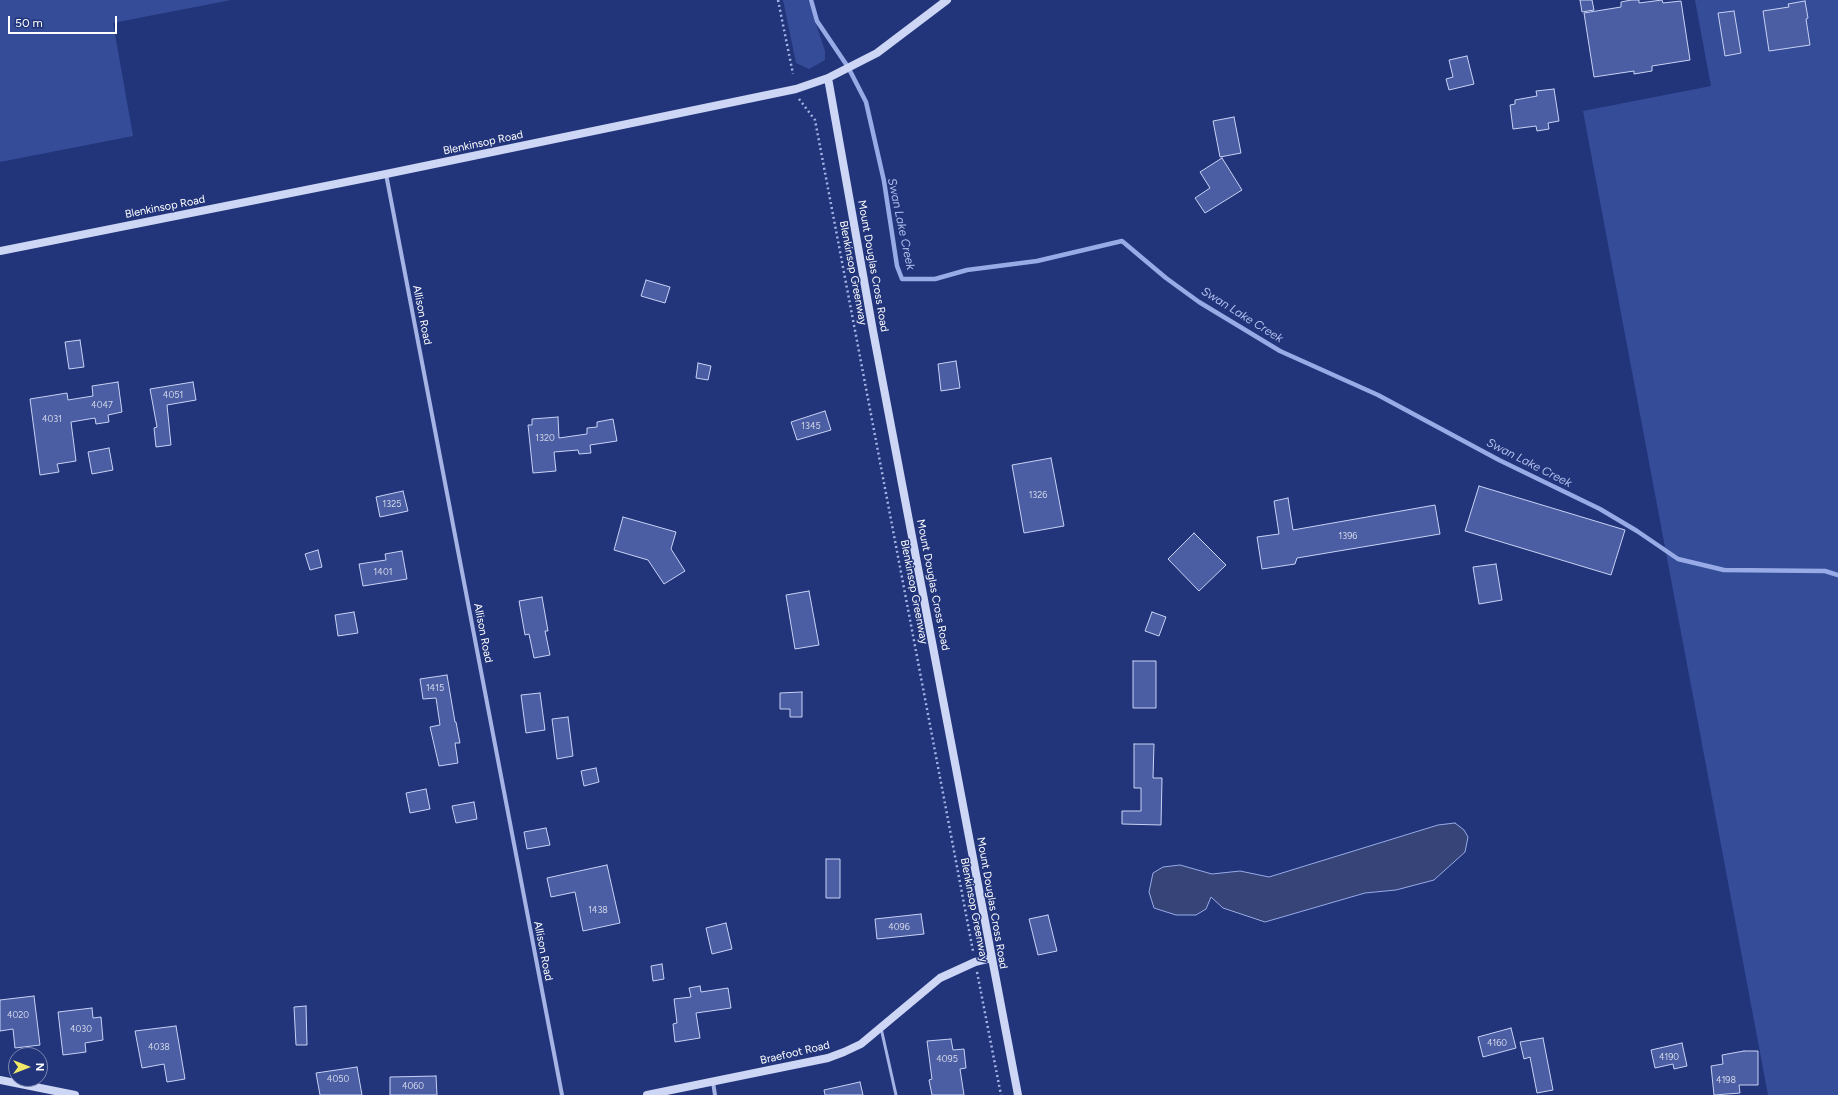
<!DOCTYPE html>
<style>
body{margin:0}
#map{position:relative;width:1838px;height:1095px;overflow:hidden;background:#22357b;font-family:Figtree,sans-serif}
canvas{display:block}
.north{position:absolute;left:8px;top:1047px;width:40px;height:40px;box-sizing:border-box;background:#22357b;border:1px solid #7a86b0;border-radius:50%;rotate:90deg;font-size:11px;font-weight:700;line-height:16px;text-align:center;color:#fff}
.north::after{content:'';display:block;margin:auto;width:14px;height:18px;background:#f1e867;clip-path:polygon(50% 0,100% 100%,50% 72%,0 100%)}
.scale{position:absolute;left:8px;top:16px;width:109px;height:18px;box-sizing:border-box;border:2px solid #fff;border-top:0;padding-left:5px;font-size:12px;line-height:14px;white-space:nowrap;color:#fff;-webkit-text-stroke:3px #22357b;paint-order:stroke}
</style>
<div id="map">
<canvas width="1838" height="1095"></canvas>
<div class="north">N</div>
<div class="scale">50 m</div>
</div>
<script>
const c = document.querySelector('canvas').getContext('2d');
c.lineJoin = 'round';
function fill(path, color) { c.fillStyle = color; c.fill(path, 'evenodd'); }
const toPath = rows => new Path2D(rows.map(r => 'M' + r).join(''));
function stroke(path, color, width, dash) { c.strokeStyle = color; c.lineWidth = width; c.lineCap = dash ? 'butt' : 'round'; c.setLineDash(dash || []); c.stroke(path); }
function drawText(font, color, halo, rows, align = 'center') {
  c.font = font + ' Figtree,sans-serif'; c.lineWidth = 3; c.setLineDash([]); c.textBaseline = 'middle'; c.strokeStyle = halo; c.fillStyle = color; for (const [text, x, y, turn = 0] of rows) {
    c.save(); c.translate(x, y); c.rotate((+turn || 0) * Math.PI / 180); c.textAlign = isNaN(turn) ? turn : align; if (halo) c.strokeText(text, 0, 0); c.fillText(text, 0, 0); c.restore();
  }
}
fill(toPath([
 [0,0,231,0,113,23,133,136,0,162],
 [783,0,808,0,825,51,825,60,809,69,796,63],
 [1695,0,1838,0,1838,1095,1768,1095,1583,111,1711,86]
]), '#354c99');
const water = toPath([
 [1455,823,1464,830,1468,837,1465,852,1434,880,1396,890,1365,893,1265,922,1223,908,1211,897,1206,909,1196,915,1176,915,1154,908,1149,892,1153,873,1163,867,1180,865,1212,874,1240,871,1269,877,1438,825,1455,823]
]);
fill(water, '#364478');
stroke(water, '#98abe7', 1);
stroke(toPath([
 [811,0,817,21,848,67,866,102,884,181,897,266,902,279,935,279,967,270,1037,261,1122,241,1166,278,1199,302,1280,351,1378,395,1499,460,1600,509,1637,531,1678,559,1724,570,1825,571,1838,575]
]), '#98abe7', 4.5);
const building = toPath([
 [1580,0,1592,0,1594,10,1582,12,1580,0],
 [1631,0,1639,0,1639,3,1662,0,1663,3,1681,1,1690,60,1652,66,1652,71,1634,74,1634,71,1594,77,1584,13,1621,7,1621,2,1631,0],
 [1805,1,1808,18,1806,19,1810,45,1769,51,1763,11,1789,7,1788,4,1805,1],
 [1734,11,1741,53,1725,56,1718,13,1734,11],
 [1467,56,1474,84,1449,90,1446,79,1453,77,1449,60,1467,56],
 [1554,89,1559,121,1548,123,1549,129,1537,131,1536,126,1513,129,1510,105,1515,104,1515,100,1537,96,1536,91,1554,89],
 [1234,117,1241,153,1220,157,1213,121,1234,117],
 [1222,158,1242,190,1205,213,1195,198,1210,188,1200,172,1222,158],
 [646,280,670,287,665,303,641,296,646,280],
 [80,340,84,367,69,369,65,342,80,340],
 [956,361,960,388,941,391,938,364,956,361],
 [698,363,711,366,708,380,696,378,698,363],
 [118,382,122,412,108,415,109,422,96,424,95,418,71,422,76,461,57,464,59,472,40,475,30,399,67,393,68,400,93,396,92,386,118,382],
 [193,382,196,400,167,405,171,445,156,447,154,428,157,427,150,389,193,382],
 [825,411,831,430,797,440,791,422,825,411],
 [558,417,559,438,587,434,587,428,597,427,597,422,613,419,617,441,590,445,591,453,579,454,578,450,554,452,556,471,533,473,528,425,532,425,532,419,558,417],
 [109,448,113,470,92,474,88,452,109,448],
 [1051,458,1064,526,1024,533,1012,465,1051,458],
 [1479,486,1625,530,1611,575,1465,531,1479,486],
 [403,491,408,511,380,517,376,497,403,491],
 [1288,498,1293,530,1435,505,1440,534,1297,558,1295,564,1262,569,1257,537,1279,534,1274,501,1288,498],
 [623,517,676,532,671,549,685,571,664,584,648,560,614,550,623,517],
 [1194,533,1226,565,1199,591,1168,559,1194,533],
 [318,550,322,567,310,570,305,554,318,550],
 [402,551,407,579,363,586,359,564,386,560,385,554,402,551],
 [1496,564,1502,600,1479,604,1473,567,1496,564],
 [809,591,819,645,795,649,786,595,809,591],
 [542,597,548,631,545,631,550,655,534,658,529,634,525,635,519,601,542,597],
 [354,612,358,633,338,636,335,615,354,612],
 [1152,612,1166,617,1159,636,1145,631,1152,612],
 [1133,661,1156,661,1156,708,1133,708,1133,661],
 [447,675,455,722,456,722,460,743,455,743,458,763,439,766,430,727,440,725,436,698,423,699,420,679,447,675],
 [802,692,802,717,790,717,790,709,780,709,780,693,802,692],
 [540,693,545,730,526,733,521,695,540,693],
 [568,717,573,756,557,759,552,719,568,717],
 [1134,744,1154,744,1153,778,1162,778,1161,825,1122,824,1122,811,1141,811,1141,788,1134,788,1134,744],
 [596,768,599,782,584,786,581,771,596,768],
 [426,789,430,809,410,813,406,793,426,789],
 [474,802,477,819,456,823,452,806,474,802],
 [546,828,550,845,527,849,524,832,546,828],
 [826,859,840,859,840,898,826,898,826,859],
 [607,865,620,923,583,931,575,892,551,897,547,878,607,865],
 [921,914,924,934,877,939,875,919,921,914],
 [1048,915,1057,951,1038,955,1029,919,1048,915],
 [726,923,732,949,712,954,706,928,726,923],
 [662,964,664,979,653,981,651,966,662,964],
 [700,986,701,992,728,988,731,1008,696,1013,700,1038,675,1042,673,1024,677,1023,674,999,691,997,689,988,700,986],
 [34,996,40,1045,15,1048,13,1029,0,1031,0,1000,34,996],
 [306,1006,307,1045,296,1045,294,1007,306,1006],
 [92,1008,93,1018,101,1017,103,1040,85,1043,86,1052,63,1055,58,1012,92,1008],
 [176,1026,185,1079,167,1082,164,1064,142,1068,135,1031,176,1026],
 [1511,1028,1516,1048,1483,1057,1478,1037,1511,1028],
 [1543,1038,1553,1090,1537,1093,1530,1057,1524,1059,1520,1042,1543,1038],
 [951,1039,953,1050,964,1049,966,1068,960,1069,964,1095,932,1095,929,1080,932,1079,927,1041,951,1039],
 [1682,1043,1687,1066,1674,1069,1673,1064,1655,1068,1651,1050,1682,1043],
 [1744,1051,1758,1051,1758,1085,1739,1085,1740,1093,1714,1095,1711,1066,1723,1064,1722,1055,1744,1051],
 [357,1067,362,1095,320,1095,316,1073,357,1067],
 [436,1076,437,1095,390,1095,390,1077,436,1076],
 [860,1082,863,1095,825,1095,824,1090,860,1082]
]);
fill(building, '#4b5ea4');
stroke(building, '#c8d2f4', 1);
stroke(toPath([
 [778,0,793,74],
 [799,99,815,120,973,951],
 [977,972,1001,1095]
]), '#a5b3e5', 2.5, [2, 3]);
stroke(toPath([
 [881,1028,896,1095]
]), '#a5b3e5', 3);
stroke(toPath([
 [386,174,562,1095],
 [713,1082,715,1095]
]), '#a5b3e5', 4);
stroke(toPath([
 [828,78,873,331,1018,1095],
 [0,251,386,174,796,89,828,78,877,53,947,0],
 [0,1080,75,1095],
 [647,1095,828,1058,844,1052,861,1044,940,978,975,962,991,958]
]), '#ced6f5', 8);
drawText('9px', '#d2d7e8', null, [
 ["4051",173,395],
 ["4047",102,405],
 ["4031",52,419],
 ["1345",811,426],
 ["1320",545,438],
 ["1326",1038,495],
 ["1325",392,504],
 ["1396",1348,536],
 ["1401",383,572],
 ["1415",435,688],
 ["1438",598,910],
 ["4096",899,927],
 ["4020",18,1015],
 ["4030",81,1029],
 ["4160",1497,1043],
 ["4038",159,1047],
 ["4190",1669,1057],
 ["4095",947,1059],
 ["4050",338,1079],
 ["4198",1726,1080],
 ["4060",413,1086]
]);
drawText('11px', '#fff', '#22357b', [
 ["Blenkinsop Road",483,143,-12],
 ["Blenkinsop Road",165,207,-11],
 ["Mount Douglas Cross Road",873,266,80],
 ["Blenkinsop Greenway",853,273,79],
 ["Allison Road",422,315,79],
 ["Mount Douglas Cross Road",933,585,79],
 ["Blenkinsop Greenway",914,592,79],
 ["Allison Road",483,633,79],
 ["Mount Douglas Cross Road",992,903,80],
 ["Blenkinsop Greenway",974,910,79],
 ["Allison Road",543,951,79],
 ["Braefoot Road",795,1053,-13]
]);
drawText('italic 12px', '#b0beed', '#22357b', [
 ["Swan Lake Creek",901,224,78],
 ["Swan Lake Creek",1242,315,32],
 ["Swan Lake Creek",1529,463,27]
]);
</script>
